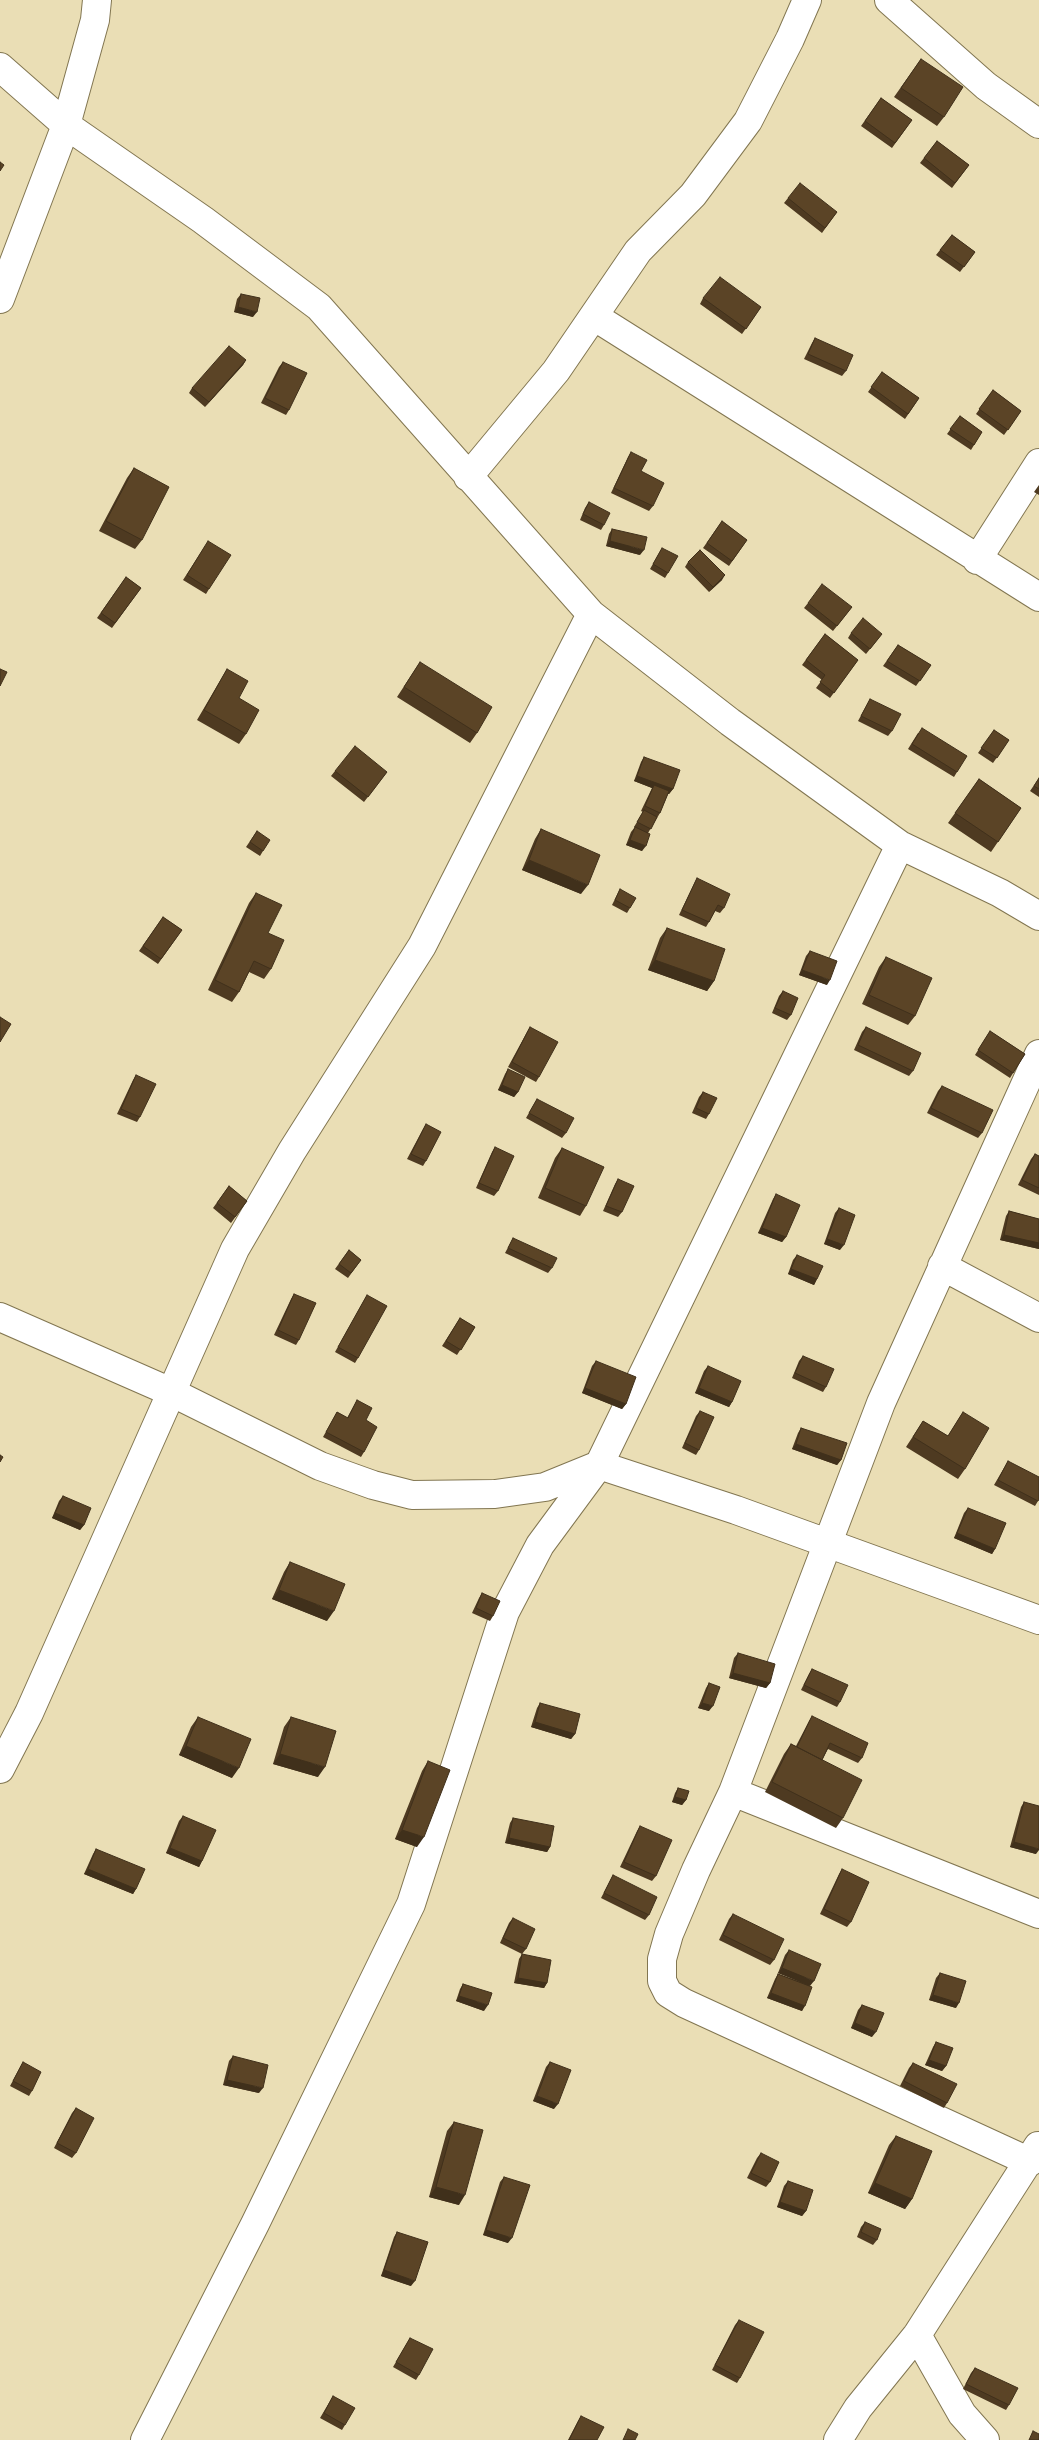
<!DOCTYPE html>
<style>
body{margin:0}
canvas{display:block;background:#eadeb5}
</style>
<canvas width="1039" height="2440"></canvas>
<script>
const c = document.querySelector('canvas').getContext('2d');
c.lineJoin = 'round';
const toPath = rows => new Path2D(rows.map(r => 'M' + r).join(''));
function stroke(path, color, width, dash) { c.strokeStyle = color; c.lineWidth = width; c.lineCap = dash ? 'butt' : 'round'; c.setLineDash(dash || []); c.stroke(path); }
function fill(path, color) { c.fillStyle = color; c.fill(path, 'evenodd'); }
const minor = toPath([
 [889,0,986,86,1039,124],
 [0,67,66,125,203,220,319,307,591,614,730,722,900,845,1000,893,1039,916],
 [0,299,66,125,95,20,97,0],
 [595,317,1039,597],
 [468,477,556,371,638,251,693,195,748,121,790,39,807,0],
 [977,560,1039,463],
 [942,1266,1039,1318],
 [0,1317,171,1392,320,1466,373,1485,412,1495,495,1494,545,1487,599,1465,736,1510,1039,1620],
 [0,1769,29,1713,235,1249,292,1151,422,946,591,614],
 [733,1792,1039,1914],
 [1030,2162,684,2003,668,1993,662,1981,662,1959,669,1934,696,1870,733,1792,881,1403,1039,1054],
 [917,2335,962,2414,985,2440],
 [145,2440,255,2224,411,1904,505,1612,540,1545,599,1465,900,845],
 [838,2440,858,2408,917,2335,1038,2146]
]);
stroke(minor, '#827651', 30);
stroke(minor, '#fff', 28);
fill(toPath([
 [921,59,944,117,937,126,894,97],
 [881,98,912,120,892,148,861,126],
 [937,141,969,165,952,188,920,163],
 [788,198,837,212,822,233,784,203],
 [952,235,975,252,960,272,936,255],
 [241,294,253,317,234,312,237,299],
 [703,298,761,307,742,334,700,304],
 [815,338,846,371,842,376,804,359,812,343],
 [246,360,243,365,205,407,189,393,192,388],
 [283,362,289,410,286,415,261,403,279,367],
 [882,372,919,398,905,419,868,392],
 [993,390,1021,411,1004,435,976,414],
 [960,416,982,432,971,450,947,434],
 [631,452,641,471,653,506,649,511,611,493,628,457],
 [134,468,142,540,135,549,99,531,127,478],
 [1039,485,1039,495,1034,492],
 [589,502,604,525,601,530,580,520,585,508],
 [722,521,747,540,729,566,703,548],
 [612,529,640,555,606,546,609,534],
 [205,546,209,589,206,594,183,580],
 [662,548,668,573,665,578,650,569],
 [688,562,722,580,709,592,685,567],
 [126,577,141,588,112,628,97,618],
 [808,603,852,607,833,631,804,608],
 [851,633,882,634,866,654,848,638],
 [825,634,858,660,830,698,816,688,822,680,802,665],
 [898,645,931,665,916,686,883,666],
 [420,662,477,733,470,743,397,697],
 [227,669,239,698,246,734,239,744,197,720,221,679],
 [870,699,892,731,888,736,858,721],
 [994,730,1009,740,993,763,978,753],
 [918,733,957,772,954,777,908,749],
 [644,757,673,789,669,794,668,794,660,813,648,833,642,851,626,845,631,832,635,827,635,828,634,827,643,812,641,811,652,788,634,781,641,762],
 [335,771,387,772,364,802,331,776],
 [1039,778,1039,797,1030,791],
 [979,779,1021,808,991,852,948,823],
 [541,829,581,894,522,870,535,839],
 [257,831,263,851,260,856,246,847],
 [697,878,724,908,720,913,715,911,709,922,706,927,679,915,694,884],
 [620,889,630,908,627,913,612,905],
 [256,893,268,933,271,969,264,979,249,972,239,992,232,1002,208,990,249,903],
 [163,917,182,930,158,964,139,951],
 [667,928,714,981,707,991,648,970,660,938],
 [810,951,827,985,799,975,806,956],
 [886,957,915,1016,908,1025,862,1004,879,967],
 [783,991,791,1015,787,1020,772,1013,779,996],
 [530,1027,539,1077,536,1082,508,1067,527,1032],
 [866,1027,913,1071,909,1076,854,1050,862,1032],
 [990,1031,1025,1054,1010,1078,975,1055],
 [508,1069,518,1092,514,1097,498,1090,505,1074],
 [136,1075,140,1117,137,1122,117,1114,133,1080],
 [942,1086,982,1133,978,1138,927,1113,938,1091],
 [703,1092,709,1114,706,1119,692,1113,699,1097],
 [537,1099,566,1133,562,1138,526,1118],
 [426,1124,426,1161,423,1166,407,1159,423,1129],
 [495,1147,498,1191,494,1196,476,1188,492,1152],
 [562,1148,586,1206,580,1216,538,1198,555,1158],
 [1035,1154,1039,1156,1039,1195,1018,1185,1031,1159],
 [618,1179,622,1212,618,1217,603,1211,615,1184],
 [229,1186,247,1201,231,1223,213,1208],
 [776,1194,786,1237,782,1242,758,1233,773,1199],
 [839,1208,840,1250,824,1244,835,1213],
 [1009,1211,1039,1219,1039,1249,1000,1240,1006,1216],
 [513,1238,552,1268,548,1273,505,1253],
 [349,1250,361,1260,348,1278,335,1269],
 [797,1255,817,1279,814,1285,788,1274,793,1260],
 [294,1294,299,1340,296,1345,274,1335,291,1299],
 [367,1295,358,1358,355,1363,335,1352],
 [460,1318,475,1327,457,1355,442,1346],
 [803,1356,826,1387,823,1392,792,1378,799,1361],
 [596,1361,626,1404,622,1409,582,1393,592,1366],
 [708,1366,732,1402,729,1407,695,1393,704,1371],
 [357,1400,366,1420,364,1452,361,1457,323,1437,337,1412,347,1418],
 [700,1411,699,1450,696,1455,682,1448,696,1416],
 [963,1412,965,1469,958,1479,906,1447,923,1421,948,1436],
 [801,1428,841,1460,837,1465,792,1449,798,1433],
 [1008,1461,1038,1501,1035,1506,994,1485],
 [63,1496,84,1525,80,1530,52,1518,59,1501],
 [968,1508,995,1549,992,1554,954,1538,964,1513],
 [290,1562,327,1621,272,1599,284,1572],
 [482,1593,493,1616,490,1621,472,1613,479,1598],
 [738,1653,770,1683,766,1688,729,1678,734,1658],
 [812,1669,840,1702,837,1707,801,1690,809,1674],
 [709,1683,709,1711,698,1708,706,1688],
 [540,1703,575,1734,571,1739,531,1727,537,1708],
 [812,1716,862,1758,858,1763,828,1749,822,1760,843,1818,836,1828,765,1792,784,1754,791,1744,796,1746,809,1721],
 [198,1717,232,1778,179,1755,191,1727],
 [291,1717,318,1777,273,1764,284,1727],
 [428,1761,417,1847,395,1839,422,1771],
 [678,1788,686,1800,682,1805,672,1802,675,1793],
 [1024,1802,1036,1854,1010,1847,1021,1807],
 [183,1816,202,1861,199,1867,166,1853,179,1821],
 [513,1818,550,1847,547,1852,505,1843,510,1823],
 [640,1826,656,1876,652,1881,620,1867,637,1831],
 [96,1849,136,1889,133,1894,84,1874,93,1854],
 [842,1869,851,1922,847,1927,820,1914,839,1874],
 [613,1875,649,1915,645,1920,601,1898],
 [733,1914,774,1960,770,1965,719,1940,729,1919],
 [513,1918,526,1949,522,1954,500,1943,509,1923],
 [789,1950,810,1986,802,2011,767,1998,775,1979,778,1974,801,1982,778,1973,785,1955],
 [522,1954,547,1983,544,1988,514,1983,519,1959],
 [940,1973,956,2008,929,2000,936,1978],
 [463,1984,484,2011,456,2001,460,1989],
 [862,2005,872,2037,851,2028,858,2010],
 [936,2042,946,2066,942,2071,925,2065,933,2047],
 [233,2056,259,2093,223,2085,229,2061],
 [23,2062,32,2091,29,2096,10,2086],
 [550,2062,554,2109,533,2101,546,2067],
 [913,2063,947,2103,944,2108,900,2086,909,2068],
 [76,2108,76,2153,72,2158,54,2148,72,2113],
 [454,2122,459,2205,429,2197,447,2131],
 [896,2136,912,2199,905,2209,868,2193,889,2145],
 [761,2153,770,2182,766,2187,747,2178,757,2158],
 [504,2177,508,2243,483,2235,500,2182],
 [788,2181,806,2211,802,2216,777,2207,784,2186],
 [865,2222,877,2240,873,2245,857,2237,861,2227],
 [397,2232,411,2286,381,2276,394,2237],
 [739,2320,740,2378,737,2383,712,2370,735,2325],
 [410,2338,419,2375,416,2380,393,2367],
 [975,2368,1009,2405,1006,2410,963,2389,971,2373],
 [333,2396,345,2425,342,2430,320,2418],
 [581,2416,597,2440,568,2440,578,2421]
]), '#4e3a21');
fill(toPath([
 [238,307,257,312,253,317,234,312],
 [246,360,243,365,205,407,209,402],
 [610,541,644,550,640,555,606,546],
 [725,575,722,580,709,592,713,587],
 [637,776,673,789,669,794,652,788,654,785,652,788,634,781],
 [630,840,646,846,642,851,626,845],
 [529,860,588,885,581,894,522,870],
 [655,960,714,981,707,991,648,970],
 [802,970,830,980,827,985,799,975],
 [502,1085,518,1092,514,1097,498,1090],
 [762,1228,786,1237,782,1242,758,1233],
 [1004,1235,1039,1243,1039,1249,1000,1240],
 [827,1239,844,1245,840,1250,824,1244],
 [791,1269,817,1279,814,1285,788,1274],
 [585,1388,626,1404,622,1409,582,1393],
 [699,1388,732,1402,729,1407,695,1393],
 [796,1444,841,1460,837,1465,792,1449],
 [55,1513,84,1525,80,1530,52,1518],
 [957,1533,995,1549,992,1554,954,1538],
 [279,1590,334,1611,327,1621,272,1599],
 [733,1673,770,1683,766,1688,729,1678],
 [702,1703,713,1706,709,1711,698,1708],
 [535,1722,575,1734,571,1739,531,1727],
 [186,1746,239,1768,232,1778,179,1755],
 [280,1754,325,1767,318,1777,273,1764],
 [675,1797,686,1800,682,1805,672,1802],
 [402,1830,424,1837,417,1847,395,1839],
 [509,1838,550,1847,547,1852,505,1843],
 [1014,1842,1039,1849,1039,1850,1036,1854,1010,1847],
 [170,1848,202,1861,199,1867,166,1853],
 [88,1869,136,1889,133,1894,84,1874],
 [782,1968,814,1981,810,1986,778,1973],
 [518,1978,547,1983,544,1988,514,1983],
 [771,1993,805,2006,802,2011,767,1998],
 [933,1995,959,2003,956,2008,929,2000],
 [459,1996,488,2005,484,2011,456,2001],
 [855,2023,876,2032,872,2037,851,2028],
 [929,2060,946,2066,942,2071,925,2065],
 [227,2080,263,2088,259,2093,223,2085],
 [537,2096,558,2104,554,2109,533,2101],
 [875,2183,912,2199,905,2209,868,2193],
 [436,2187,465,2195,459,2205,429,2197],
 [780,2202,806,2211,802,2216,777,2207],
 [486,2230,512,2238,508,2243,483,2235],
 [384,2270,415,2281,411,2286,381,2276]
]), '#40301b');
const building = toPath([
 [921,59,963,87,944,117,901,88,921,59],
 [881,98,912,120,895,143,865,121,881,98],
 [937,141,969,165,955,183,924,158,937,141],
 [0,162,4,165,0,171,0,162],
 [800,183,837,212,825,228,788,198,800,183],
 [952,235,975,252,964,267,940,250,952,235],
 [720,277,761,307,746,329,703,298,720,277],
 [241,294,260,298,257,312,238,307,241,294],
 [815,338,853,355,846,371,808,354,815,338],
 [229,346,246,360,209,402,192,388,229,346],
 [283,362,307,373,289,410,265,398,283,362],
 [882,372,919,398,908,414,871,387,882,372],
 [993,390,1021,411,1008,430,979,409,993,390],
 [960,416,982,432,974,445,950,429,960,416],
 [631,452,647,460,641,471,664,483,653,506,614,488,631,452],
 [134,468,169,487,142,540,106,521,134,468],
 [589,502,610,513,604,525,583,514,589,502],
 [722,521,747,540,732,561,707,543,722,521],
 [612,529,647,537,644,550,610,541,612,529],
 [208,541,231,555,209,589,187,575,208,541],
 [662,548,678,556,668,573,653,564,662,548],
 [700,550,725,575,713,587,688,562,700,550],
 [126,577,141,588,115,623,101,613,126,577],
 [822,584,852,607,837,626,808,603,822,584],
 [863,618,882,634,870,649,851,633,863,618],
 [825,634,858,660,834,693,820,682,825,675,806,660,825,634],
 [898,645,931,665,920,681,887,661,898,645],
 [420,662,492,707,477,733,404,687,420,662],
 [0,669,7,672,0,686,0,669],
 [227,669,248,681,239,698,259,710,246,734,204,710,227,669],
 [870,699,901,714,892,731,861,716,870,699],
 [922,728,967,756,957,772,912,744,922,728],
 [994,730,1009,740,997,758,981,748,994,730],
 [355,746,387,772,368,797,335,771,355,746],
 [644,757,680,770,673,789,637,776,644,757],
 [1039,778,1039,789,1034,786,1039,778],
 [979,779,1021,808,998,842,955,813,979,779],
 [654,785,669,791,660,813,645,806,654,785],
 [644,810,657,817,651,829,637,822,644,810],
 [635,827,650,834,646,846,630,840,635,827],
 [541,829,600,855,588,885,529,860,541,829],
 [257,831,270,840,263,851,250,842,257,831],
 [697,878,730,894,724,908,718,905,709,922,682,910,697,878],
 [620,889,636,898,630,908,615,900,620,889],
 [256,893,282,905,268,933,284,940,271,969,254,961,239,992,215,980,256,893],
 [163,917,182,930,161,959,143,946,163,917],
 [667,928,725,949,714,981,655,960,667,928],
 [810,951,837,961,830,980,802,970,810,951],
 [886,957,932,978,915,1016,869,995,886,957],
 [783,991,798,998,791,1015,775,1008,783,991],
 [0,1017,11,1024,0,1042,0,1017],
 [530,1027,558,1042,539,1077,512,1062,530,1027],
 [866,1027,921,1053,913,1071,858,1045,866,1027],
 [990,1031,1025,1054,1013,1073,978,1050,990,1031],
 [508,1069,525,1077,518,1092,502,1085,508,1069],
 [136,1075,156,1084,140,1117,121,1109,136,1075],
 [942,1086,993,1110,982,1133,931,1108,942,1086],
 [703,1092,717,1098,709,1114,696,1108,703,1092],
 [537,1099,574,1118,566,1133,529,1113,537,1099],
 [426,1124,441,1132,426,1161,411,1154,426,1124],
 [495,1147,514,1156,498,1191,479,1183,495,1147],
 [562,1148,604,1167,586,1206,545,1188,562,1148],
 [1035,1154,1039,1156,1039,1188,1022,1180,1035,1154],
 [618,1179,634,1186,622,1212,606,1206,618,1179],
 [229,1186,247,1201,235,1217,217,1203,229,1186],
 [776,1194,800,1205,786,1237,762,1228,776,1194],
 [839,1208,855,1215,844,1245,827,1239,839,1208],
 [1009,1211,1039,1219,1039,1243,1004,1235,1009,1211],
 [513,1238,557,1258,552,1268,508,1248,513,1238],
 [349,1250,361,1260,351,1273,339,1264,349,1250],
 [797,1255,823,1266,817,1279,791,1269,797,1255],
 [294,1294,316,1303,299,1340,278,1330,294,1294],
 [367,1295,387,1306,358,1358,338,1347,367,1295],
 [460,1318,475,1327,461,1350,446,1341,460,1318],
 [803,1356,834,1369,826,1387,795,1373,803,1356],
 [596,1361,636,1377,626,1404,585,1388,596,1361],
 [708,1366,741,1381,732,1402,699,1388,708,1366],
 [357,1400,372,1408,366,1420,377,1427,364,1452,326,1432,337,1412,348,1418,357,1400],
 [700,1411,714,1417,699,1450,685,1443,700,1411],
 [963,1412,989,1428,965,1469,913,1437,923,1421,948,1436,963,1412],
 [801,1428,847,1443,841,1460,796,1444,801,1428],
 [0,1455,3,1457,0,1462,0,1455],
 [1008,1461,1039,1477,1039,1499,1038,1501,998,1480,1008,1461],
 [63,1496,91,1508,84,1525,55,1513,63,1496],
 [968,1508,1006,1523,995,1549,957,1533,968,1508],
 [290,1562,345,1584,334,1611,279,1590,290,1562],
 [482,1593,500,1601,493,1616,476,1608,482,1593],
 [738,1653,775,1664,770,1683,733,1673,738,1653],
 [812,1669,848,1685,840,1702,804,1685,812,1669],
 [709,1683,720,1687,713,1706,702,1703,709,1683],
 [540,1703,580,1714,575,1734,535,1722,540,1703],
 [812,1716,868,1743,862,1758,830,1743,822,1760,797,1747,812,1716],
 [198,1717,251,1739,239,1768,186,1746,198,1717],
 [291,1717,336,1731,325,1767,280,1754,291,1717],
 [791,1744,862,1780,843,1818,772,1782,791,1744],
 [428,1761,450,1770,424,1837,402,1830,428,1761],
 [678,1788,689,1791,686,1800,675,1797,678,1788],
 [1024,1802,1039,1806,1039,1849,1014,1842,1024,1802],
 [183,1816,216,1830,202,1861,170,1848,183,1816],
 [513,1818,554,1826,550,1847,509,1838,513,1818],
 [640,1826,672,1840,656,1876,624,1862,640,1826],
 [96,1849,145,1869,136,1889,88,1869,96,1849],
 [842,1869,869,1882,851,1922,824,1909,842,1869],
 [613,1875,657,1897,649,1915,604,1893,613,1875],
 [733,1914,784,1939,774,1960,723,1935,733,1914],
 [513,1918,535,1929,526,1949,503,1938,513,1918],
 [789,1950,821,1964,814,1981,782,1968,789,1950],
 [522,1954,551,1960,547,1983,518,1978,522,1954],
 [940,1973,966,1981,959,2003,933,1995,940,1973],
 [778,1974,812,1987,805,2006,771,1993,778,1974],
 [463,1984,492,1993,488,2005,459,1996,463,1984],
 [862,2005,884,2013,876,2032,855,2023,862,2005],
 [936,2042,953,2048,946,2066,929,2060,936,2042],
 [233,2056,268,2065,263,2088,227,2080,233,2056],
 [23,2062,41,2072,32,2091,13,2081,23,2062],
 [550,2062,571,2070,558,2104,537,2096,550,2062],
 [913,2063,957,2084,947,2103,904,2081,913,2063],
 [76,2108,94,2118,76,2153,57,2143,76,2108],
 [454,2122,483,2130,465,2195,436,2187,454,2122],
 [896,2136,932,2151,912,2199,875,2183,896,2136],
 [761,2153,779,2162,770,2182,751,2173,761,2153],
 [504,2177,530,2185,512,2238,486,2230,504,2177],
 [788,2181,813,2190,806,2211,780,2202,788,2181],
 [865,2222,881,2229,877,2240,861,2232,865,2222],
 [397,2232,428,2242,415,2281,384,2270,397,2232],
 [739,2320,764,2332,740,2378,715,2365,739,2320],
 [410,2338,433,2349,419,2375,396,2362,410,2338],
 [975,2368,1018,2388,1009,2405,966,2384,975,2368],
 [333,2396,355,2408,345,2425,324,2413,333,2396],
 [581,2416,604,2427,597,2440,569,2440,581,2416],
 [628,2429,638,2434,635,2440,623,2440,628,2429],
 [1033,2431,1039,2434,1039,2440,1029,2440,1033,2431]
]);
fill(building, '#5b4426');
stroke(building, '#40301b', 1);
</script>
